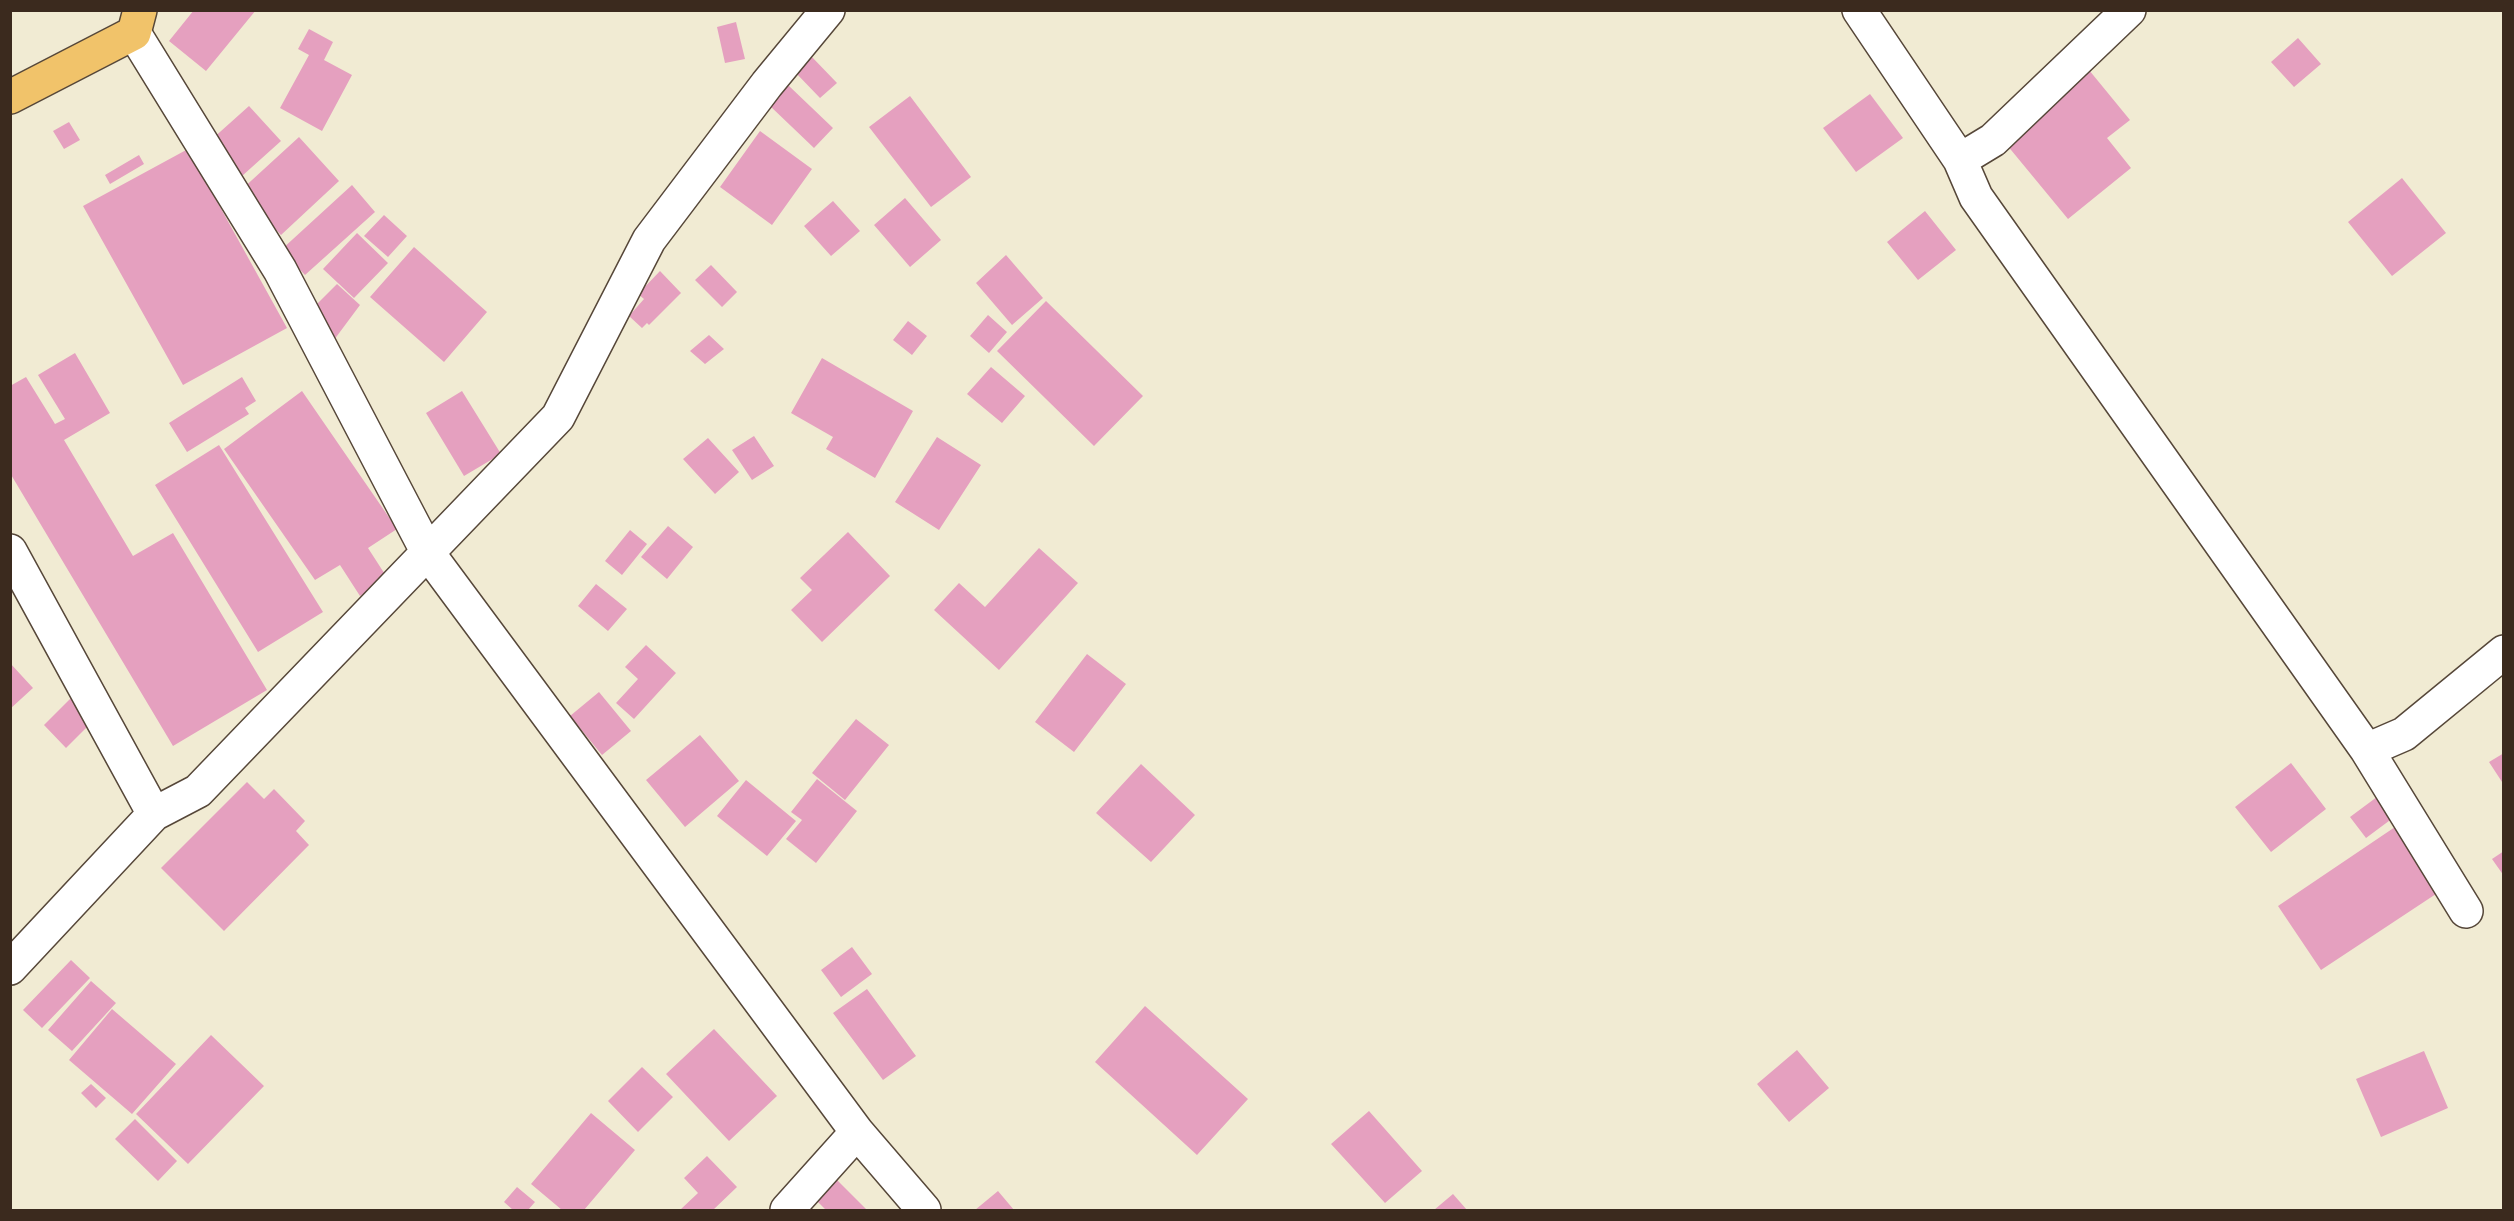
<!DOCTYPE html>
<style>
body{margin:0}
#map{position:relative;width:2514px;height:1221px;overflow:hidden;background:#f1ebd3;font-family:"Shantell Sans",sans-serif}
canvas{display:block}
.frame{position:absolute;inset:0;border:12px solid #3b2a1e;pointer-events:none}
</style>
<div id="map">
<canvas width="2514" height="1221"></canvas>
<div class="frame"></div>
</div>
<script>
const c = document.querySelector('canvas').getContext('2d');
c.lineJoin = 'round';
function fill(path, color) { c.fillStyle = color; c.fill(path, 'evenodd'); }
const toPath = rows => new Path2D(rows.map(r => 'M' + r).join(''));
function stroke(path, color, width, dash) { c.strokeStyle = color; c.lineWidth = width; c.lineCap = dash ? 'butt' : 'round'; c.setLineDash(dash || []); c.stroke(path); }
fill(toPath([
 [194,10,256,10,206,71,169,41],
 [736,22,745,59,725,63,717,27],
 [309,29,333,42,324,60,352,75,322,131,280,108,309,55,298,49],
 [2298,38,2321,64,2294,87,2271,62],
 [811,56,837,83,820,98,794,71],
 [2089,70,2130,120,2107,138,2131,168,2068,219,2002,139],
 [788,85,833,128,814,148,769,105],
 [1870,94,1903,138,1856,172,1823,128],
 [910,96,971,177,931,207,869,127],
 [249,106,281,141,242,176,211,140],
 [69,122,80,140,64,149,53,131],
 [760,131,812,169,772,225,720,187],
 [299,137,339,181,281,235,240,191],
 [188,149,287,328,183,385,83,206],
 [139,155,144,164,110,184,105,175],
 [2402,178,2446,233,2392,276,2348,222],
 [352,185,375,212,305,275,281,250],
 [905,198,941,240,910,267,874,225],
 [833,201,860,231,831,256,804,226],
 [1925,211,1956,250,1918,280,1887,242],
 [384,215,407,236,388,257,364,236],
 [357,233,388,263,354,298,323,269],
 [414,247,487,312,444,362,370,297],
 [1006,255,1043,298,1012,325,976,283],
 [711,265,737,292,722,307,695,280],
 [660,271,681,293,649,325,647,323,642,328,629,316,644,299,638,294],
 [337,284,360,305,331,344,309,312],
 [1046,301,1143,396,1094,446,997,351],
 [988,315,1007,332,989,353,970,336],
 [908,321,927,336,912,355,893,340],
 [709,335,724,349,705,364,690,351],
 [75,353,110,413,64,440,133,556,173,533,267,690,173,746,10,473,10,386,26,377,55,424,65,419,38,375],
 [822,358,913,411,875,478,826,449,833,437,791,413],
 [991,367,1025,396,1002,423,967,394],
 [242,377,256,401,245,408,249,414,187,452,169,423],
 [302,391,397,529,368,548,388,579,360,596,340,565,315,580,224,449],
 [462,391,501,454,464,476,426,413],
 [754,436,774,466,752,480,732,450],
 [937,437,981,465,939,530,895,502],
 [708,438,739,472,715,494,683,459],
 [219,445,323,612,258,652,155,485],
 [668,526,693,547,667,579,641,557],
 [630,530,647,544,622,575,605,561],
 [848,532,890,576,822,642,791,610,812,590,800,578],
 [1039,548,1078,583,999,670,934,610,959,583,985,607],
 [596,584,627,609,608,631,578,606],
 [646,645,676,673,634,719,616,703,638,679,625,667],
 [1087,654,1126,684,1074,752,1035,722],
 [10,663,33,688,10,709],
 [599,692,631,731,602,755,570,716],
 [75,694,97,717,66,748,44,725],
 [856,719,889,745,845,800,812,773],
 [700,735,739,781,685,827,646,780],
 [2504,753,2504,785,2489,762],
 [2291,763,2326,809,2271,852,2235,807],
 [1141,764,1195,815,1151,862,1096,813],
 [817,779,857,811,816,863,786,839,802,820,791,812],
 [746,780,796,821,767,856,717,816],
 [247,782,264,799,274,789,305,821,296,831,309,845,224,931,161,868],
 [2385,791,2401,812,2366,838,2350,817],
 [2398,825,2442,890,2321,970,2278,906],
 [2504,851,2504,876,2492,859],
 [852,947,872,974,841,997,821,970],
 [71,960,90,978,42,1028,23,1010],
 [91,981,116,1003,72,1051,48,1030],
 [867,989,916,1056,883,1080,833,1013],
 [1145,1006,1248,1099,1197,1155,1095,1062],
 [112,1009,176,1064,132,1114,69,1060],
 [714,1029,777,1096,729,1141,666,1074],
 [211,1035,264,1086,188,1164,136,1114],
 [1797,1050,1829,1088,1789,1122,1757,1084],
 [2424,1051,2448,1108,2381,1137,2356,1079],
 [642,1067,673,1097,638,1132,608,1101],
 [91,1084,106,1098,96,1108,81,1093],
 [1369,1111,1422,1171,1385,1203,1331,1144],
 [591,1113,635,1150,584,1210,562,1210,531,1184],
 [135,1119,177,1161,158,1181,115,1139],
 [707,1156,737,1187,713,1210,680,1210,698,1193,684,1178],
 [836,1179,867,1210,826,1210,815,1199],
 [517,1187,535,1202,528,1210,513,1210,504,1202],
 [998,1191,1014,1210,975,1210],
 [1453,1194,1467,1210,1434,1210]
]), '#e5a0bf');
const minor = toPath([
 [1859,10,1960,160,1976,197,2367,750,2466,911],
 [134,33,280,270,428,553,857,1132,924,1210],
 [1960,160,1993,140,2129,10],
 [10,551,154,814],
 [2367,750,2404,734,2504,652],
 [10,968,154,814,198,791,558,417,649,240,767,84,828,10],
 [787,1210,857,1132]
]);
const major = toPath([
 [10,97,134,33,140,10]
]);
stroke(minor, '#564739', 36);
stroke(major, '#564739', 36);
stroke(minor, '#fff', 33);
stroke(major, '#f1c36a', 33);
</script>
